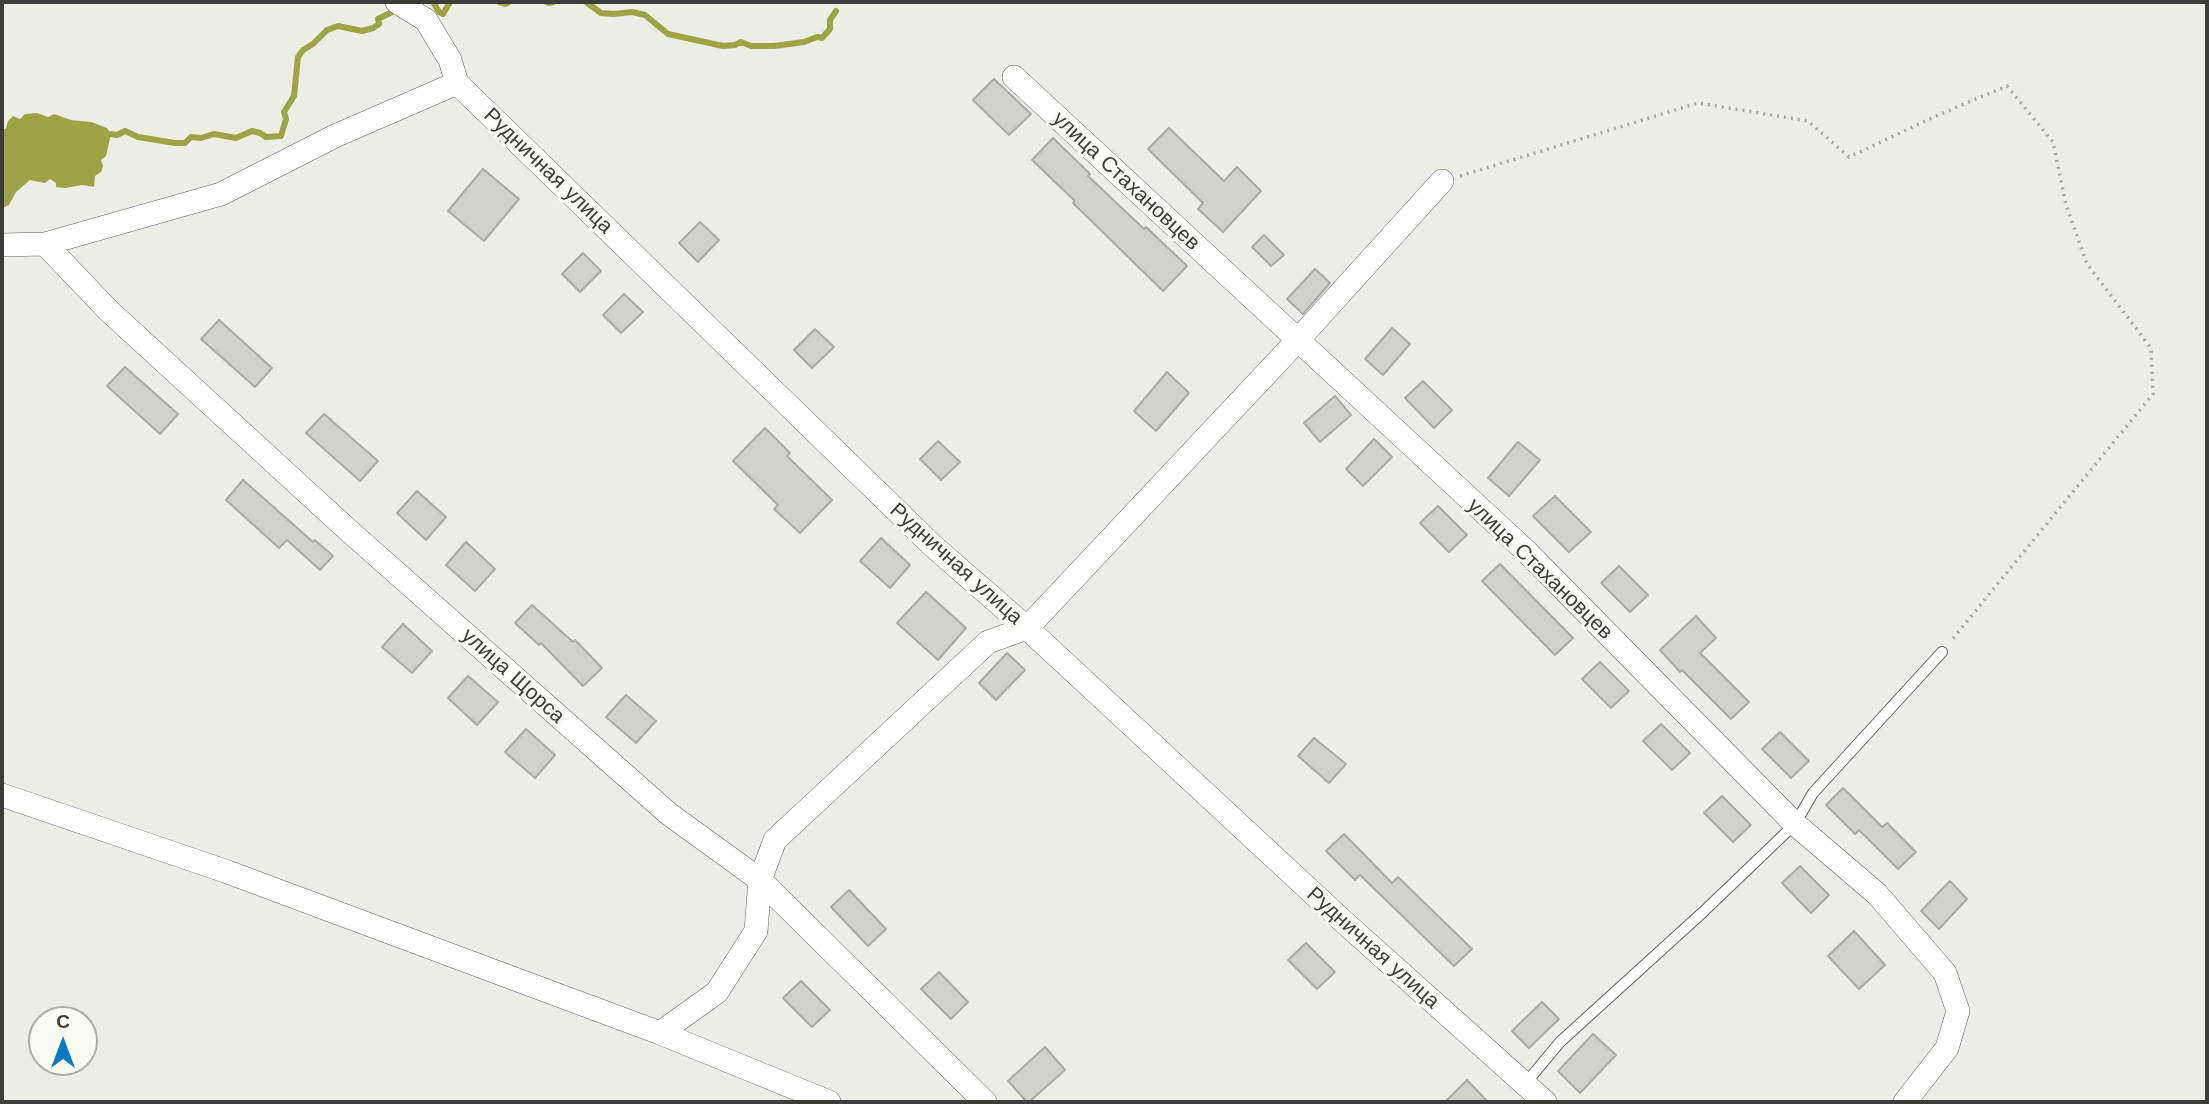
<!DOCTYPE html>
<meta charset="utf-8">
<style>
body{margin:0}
#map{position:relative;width:2209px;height:1104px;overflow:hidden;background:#ecede4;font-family:"Work Sans",sans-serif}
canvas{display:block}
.frame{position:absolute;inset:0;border:4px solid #3c3c39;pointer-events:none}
.north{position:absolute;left:28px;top:1006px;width:70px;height:70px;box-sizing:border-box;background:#f9faf1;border:2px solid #adaea7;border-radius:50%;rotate:0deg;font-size:19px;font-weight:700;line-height:28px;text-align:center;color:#3c3c39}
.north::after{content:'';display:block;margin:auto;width:24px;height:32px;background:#0a78c2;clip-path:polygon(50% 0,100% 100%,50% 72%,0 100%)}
</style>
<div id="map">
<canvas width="2209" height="1104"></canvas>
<div class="frame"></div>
<div class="north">С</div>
</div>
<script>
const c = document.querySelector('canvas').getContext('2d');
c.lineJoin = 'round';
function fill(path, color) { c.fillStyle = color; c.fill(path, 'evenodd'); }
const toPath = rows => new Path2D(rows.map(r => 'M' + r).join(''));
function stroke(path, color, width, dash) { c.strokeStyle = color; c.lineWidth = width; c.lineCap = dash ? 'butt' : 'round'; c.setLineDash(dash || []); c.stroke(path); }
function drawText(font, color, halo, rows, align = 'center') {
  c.font = font + ' "Work Sans",sans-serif'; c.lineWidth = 6; c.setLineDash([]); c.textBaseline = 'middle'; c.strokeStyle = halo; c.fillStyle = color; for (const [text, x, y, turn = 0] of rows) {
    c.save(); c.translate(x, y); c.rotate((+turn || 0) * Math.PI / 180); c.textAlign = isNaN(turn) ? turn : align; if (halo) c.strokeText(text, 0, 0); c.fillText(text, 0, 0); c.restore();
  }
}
fill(toPath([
 [37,113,48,117,54,114,71,120,91,122,107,128,111,134,106,156,101,160,103,166,101,172,95,176,94,187,82,185,65,188,56,187,56,183,50,179,45,183,30,180,16,192,9,205,2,208,2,131,6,128,8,121,13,116,20,119,25,114]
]), '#9ea446');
stroke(toPath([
 [433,2,439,12,443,14,450,2],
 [499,2,505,4,509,2],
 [546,2,549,3,553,2],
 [586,2,601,13,613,14,632,12,645,15,668,34,723,46,735,45,741,42,751,46,774,46,804,42,817,37,822,38,830,29,830,20,836,11],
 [111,134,117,135,125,131,138,137,175,143,185,143,191,137,201,138,214,134,236,138,252,131,260,133,266,137,281,136,286,119,284,112,294,96,298,57,303,50,313,44,327,30,338,26,362,31,373,28,379,24,378,19,392,12,397,6]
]), '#9ea446', 6);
const building = toPath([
 [994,79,1031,114,1009,135,973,100,994,79],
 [1169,128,1224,181,1237,167,1261,191,1223,232,1198,209,1203,203,1148,149,1169,128],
 [1053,138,1090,174,1088,176,1144,229,1146,227,1187,266,1163,291,1073,203,1075,201,1032,160,1053,138],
 [483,169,519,199,484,241,448,211,483,169],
 [700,222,719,240,698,262,679,243,700,222],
 [1264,235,1284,255,1271,266,1252,247,1264,235],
 [583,253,601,271,580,292,562,274,583,253],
 [1315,269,1330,283,1303,314,1287,299,1315,269],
 [624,294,643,312,621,333,603,315,624,294],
 [219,320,272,368,255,387,201,339,219,320],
 [1392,328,1410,344,1383,375,1365,359,1392,328],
 [815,329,834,347,812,368,794,350,815,329],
 [125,367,178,414,160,434,107,386,125,367],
 [1167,372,1189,393,1156,431,1134,411,1167,372],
 [1423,381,1452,410,1434,428,1405,398,1423,381],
 [1335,396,1351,415,1320,442,1304,423,1335,396],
 [324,414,378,461,360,481,306,433,324,414],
 [765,428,790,453,787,456,832,500,800,533,774,509,778,505,733,461,765,428],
 [1374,439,1392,457,1363,486,1346,469,1374,439],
 [938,441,960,462,941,480,920,459,938,441],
 [1518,442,1540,460,1509,496,1488,478,1518,442],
 [243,480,313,542,315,540,333,556,320,570,287,540,279,548,226,500,243,480],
 [417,491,446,517,426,540,397,513,417,491],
 [1555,496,1591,532,1569,552,1533,516,1555,496],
 [1438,506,1467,535,1449,552,1420,523,1438,506],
 [881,538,910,565,890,588,860,561,881,538],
 [466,542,495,569,475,591,446,565,466,542],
 [1500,564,1573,638,1555,655,1482,581,1500,564],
 [1619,566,1648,595,1630,612,1601,583,1619,566],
 [926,592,966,628,938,660,897,623,926,592],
 [532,605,573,642,575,640,602,668,583,686,541,643,539,645,515,623,532,605],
 [1696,616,1716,638,1700,653,1749,702,1731,719,1682,670,1680,672,1660,650,1696,616],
 [403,624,432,651,412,673,382,647,403,624],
 [1007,653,1025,670,996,700,979,683,1007,653],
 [1600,662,1629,691,1611,708,1582,679,1600,662],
 [468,676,498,702,477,725,448,698,468,676],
 [626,695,656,721,636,743,606,717,626,695],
 [1661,724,1690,753,1672,770,1643,741,1661,724],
 [526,729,555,755,535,778,505,752,526,729],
 [1780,732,1809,761,1791,778,1762,749,1780,732],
 [1314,738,1346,764,1329,783,1298,756,1314,738],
 [1843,788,1882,827,1887,823,1916,852,1898,869,1859,830,1855,834,1826,805,1843,788],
 [1722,796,1751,825,1733,842,1704,813,1722,796],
 [1344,834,1392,883,1398,877,1472,949,1454,966,1360,875,1355,880,1326,851,1344,834],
 [1800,866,1829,895,1811,913,1782,883,1800,866],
 [1950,881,1967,899,1939,929,1921,911,1950,881],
 [849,890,886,929,868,946,831,907,849,890],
 [1854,931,1885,965,1859,989,1828,956,1854,931],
 [1306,943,1335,972,1317,989,1288,960,1306,943],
 [939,972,968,1002,951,1019,921,989,939,972],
 [801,981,830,1010,812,1027,783,998,801,981],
 [1542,1002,1559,1019,1529,1048,1512,1031,1542,1002],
 [1593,1034,1616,1055,1580,1093,1558,1071,1593,1034],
 [1045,1047,1065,1070,1029,1102,1027,1102,1008,1081,1045,1047],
 [1467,1080,1488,1102,1445,1102,1467,1080]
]);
fill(building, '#d0d1c9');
stroke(building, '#a9aaa2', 2);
const service = toPath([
 [1525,1084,1560,1042,1702,913,1795,824,1813,793,1942,652]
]);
const minor = toPath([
 [397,2,426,20,450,60,457,83,933,546,1027,628,1345,923,1545,1102],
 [1014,77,1527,552,1795,824,1877,894,1945,973,1958,1011,1947,1048,1905,1102],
 [45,244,109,311,348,530,669,814,760,880,985,1102],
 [2,245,45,244,221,194,335,136,457,83],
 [2,795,225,871,660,1033,829,1102],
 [660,1033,717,992,756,931,760,880,775,840,988,642,1027,628,1297,341,1442,181]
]);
stroke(service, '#63635c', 12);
stroke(minor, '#63635c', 24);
stroke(toPath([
 [1460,176,1698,103,1808,121,1849,157,1936,116,2007,86,2053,142,2066,205,2087,264,2151,348,2153,394,1950,642]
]), '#a6a7a0', 3.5, [2, 5]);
stroke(service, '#fff', 10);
stroke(minor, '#fff', 23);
drawText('21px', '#3c3c39', '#f9faf1', [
 ["Рудничная улица",548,171,44],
 ["улица Стахановцев",1126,181,43],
 ["Рудничная улица",956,564,42],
 ["улица Стахановцев",1540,569,44],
 ["улица Щорса",513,676,42],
 ["Рудничная улица",1373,948,42]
]);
</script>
